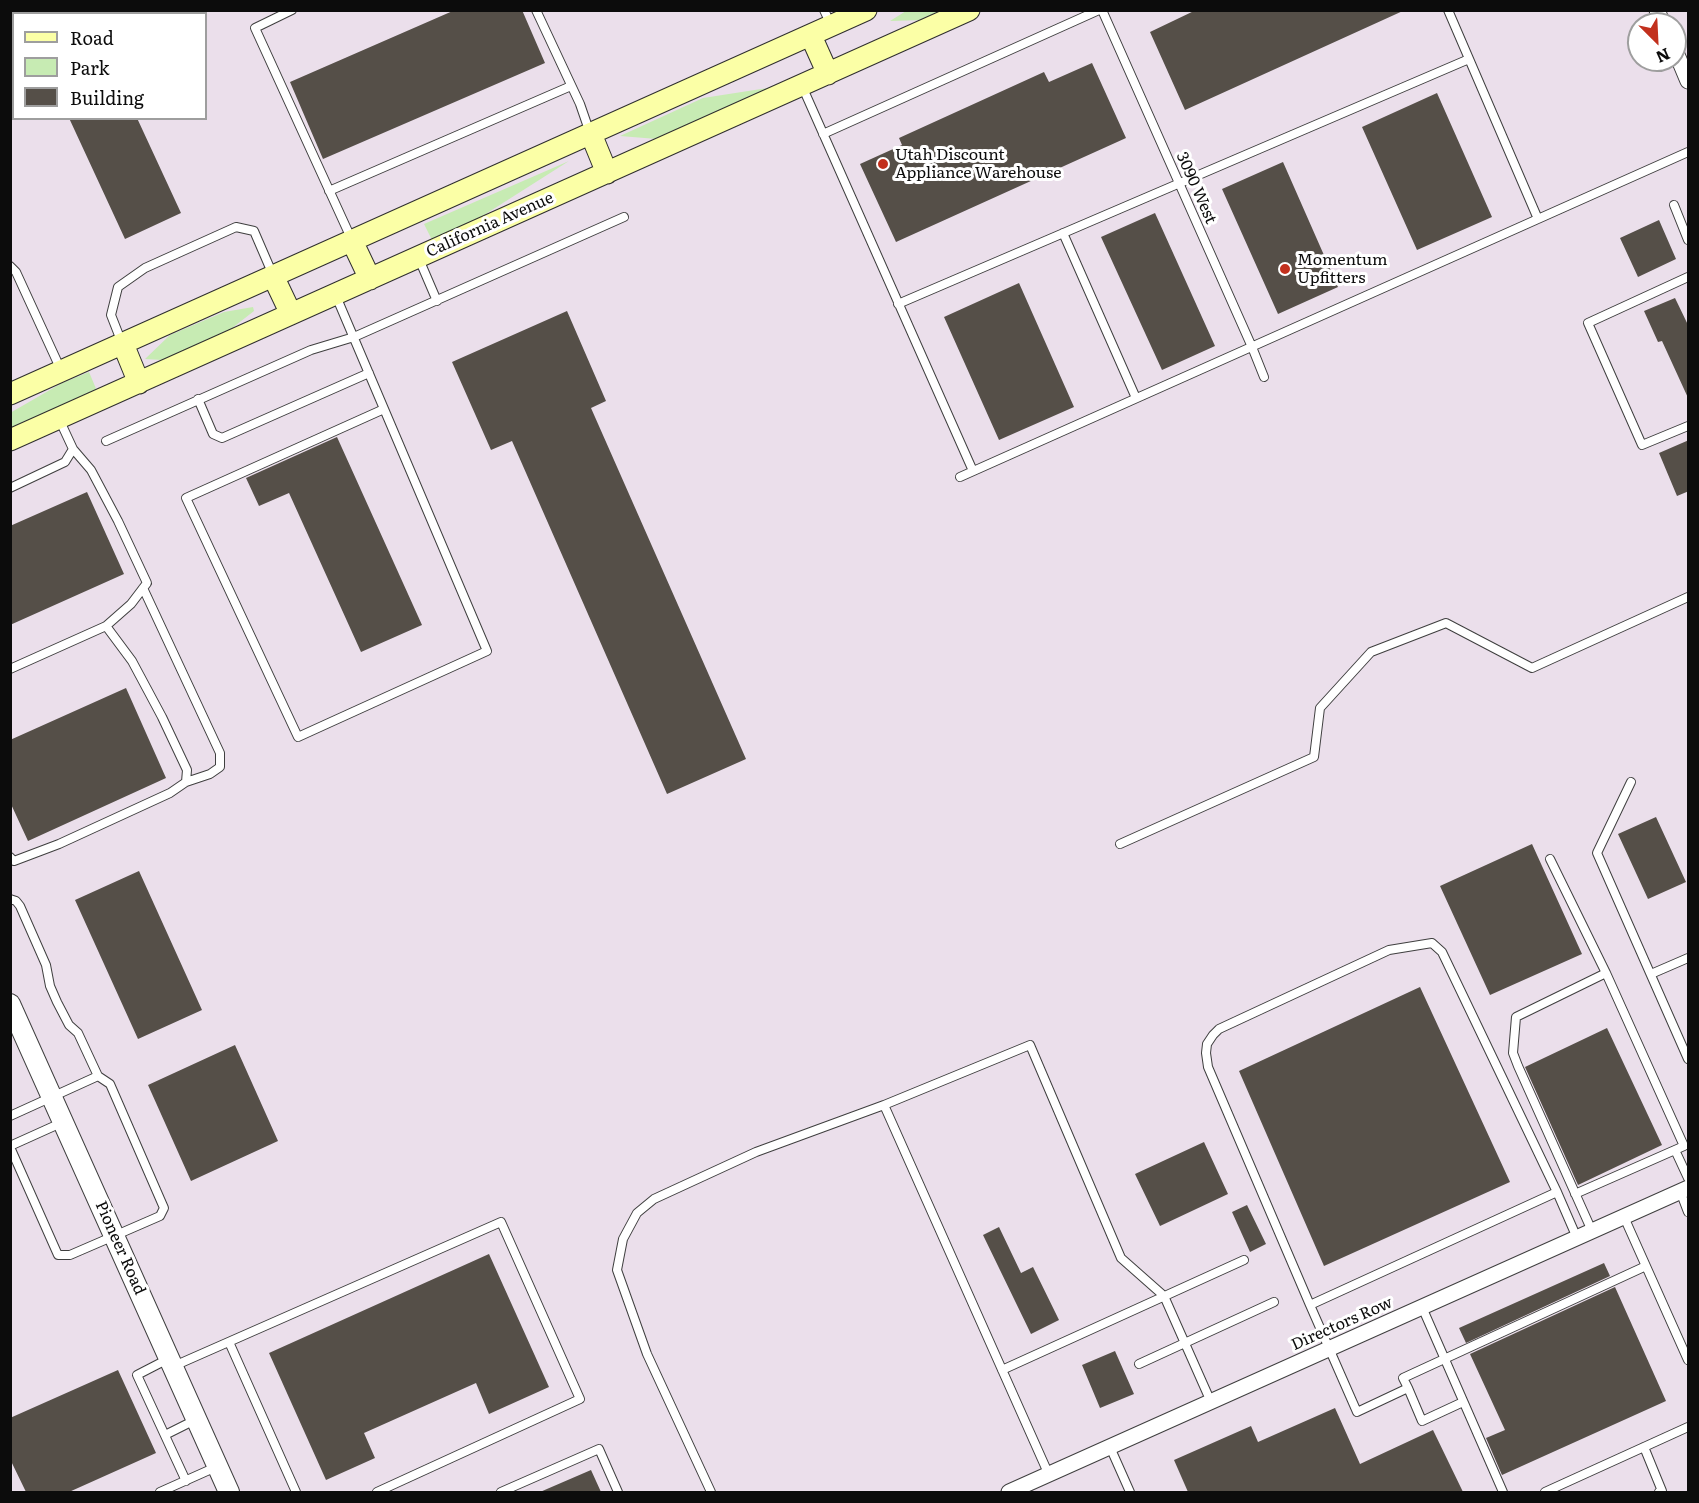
<!DOCTYPE html>
<style>
body{margin:0}
#map{position:relative;width:1699px;height:1503px;overflow:hidden;background:#fffeeb;font-family:Literata,serif}
canvas{display:block}
.frame{position:absolute;inset:0;border:12px solid #0c0c0c;pointer-events:none}
.legend{position:absolute;left:12px;top:12px;width:195px;height:108px;box-sizing:border-box;background:#fff;border:2px solid #9e9e9e;margin:0;padding:8px 10px;list-style:none;font-size:18px;color:#0c0c0c}
.legend li{display:flex;align-items:center;gap:12px;height:30px}
.legend b{width:30px;border:2px solid #9e9e9e}
.north{position:absolute;left:1627px;top:12px;width:60px;height:60px;box-sizing:border-box;background:#fff;border:2px solid #9e9e9e;border-radius:50%;rotate:156deg;font-size:16px;font-weight:700;line-height:24px;text-align:center;color:#0c0c0c}
.north::after{content:'';display:block;margin:auto;width:21px;height:27px;background:#c2301d;clip-path:polygon(50% 0,100% 100%,50% 72%,0 100%)}
</style>
<div id="map">
<canvas width="1699" height="1503"></canvas>
<div class="frame"></div>
<ul class="legend">
<li><b style="height:8px;background:#fbffa6"></b>Road</li>
<li><b style="height:16px;background:#c7ebb3"></b>Park</li>
<li><b style="height:16px;background:#554f48"></b>Building</li>
</ul>
<div class="north">N</div>
</div>
<script>
const c = document.querySelector('canvas').getContext('2d');
c.lineJoin = 'round';
function fill(path, color) { c.fillStyle = color; c.fill(path, 'evenodd'); }
const toPath = rows => new Path2D(rows.map(r => 'M' + r).join(''));
function stroke(path, color, width, dash) { c.strokeStyle = color; c.lineWidth = width; c.lineCap = dash ? 'butt' : 'round'; c.setLineDash(dash || []); c.stroke(path); }
function drawText(font, color, halo, rows, align = 'center') {
  c.font = font + ' Literata,serif'; c.lineWidth = 6; c.setLineDash([]); c.textBaseline = 'middle'; c.strokeStyle = halo; c.fillStyle = color; for (const [text, x, y, turn = 0] of rows) {
    c.save(); c.translate(x, y); c.rotate((+turn || 0) * Math.PI / 180); c.textAlign = isNaN(turn) ? turn : align; if (halo) c.strokeText(text, 0, 0); c.fillText(text, 0, 0); c.restore();
  }
}
fill(toPath([
 [10,11,1688,11,1688,1492,11,1492],
 [14,14,206,14,206,118,14,118],
 [1639,24,1675,24,1675,60,1639,60]
]), '#ebdfeb');
fill(toPath([
 [906,11,945,11,926,20,890,21],
 [774,87,657,139,620,136,703,98],
 [569,161,473,222,432,240,424,224],
 [253,307,254,311,227,332,163,360,145,359,170,335,224,312],
 [89,372,97,391,11,430,10,413,62,383]
]), '#c7ebb3');
fill(toPath([
 [455,10,522,10,545,63,323,159,290,82],
 [1196,10,1405,10,1185,110,1150,32],
 [1092,63,1126,138,896,242,860,164,902,145,899,138,1044,72,1049,82],
 [1437,93,1492,217,1417,250,1362,127],
 [69,118,137,118,181,213,125,239],
 [1283,162,1338,287,1278,314,1222,189],
 [1155,213,1215,346,1162,370,1101,237],
 [1659,220,1676,259,1638,277,1620,238],
 [1019,283,1074,407,999,440,944,317],
 [1675,298,1689,327,1689,400,1662,341,1658,342,1644,311],
 [567,311,606,401,591,408,746,759,667,794,512,441,491,450,452,362],
 [337,437,422,625,361,652,289,493,259,506,246,478],
 [1689,440,1689,491,1677,496,1659,453],
 [87,492,124,574,10,625,10,526],
 [126,688,166,778,28,841,10,802,10,740],
 [1656,817,1686,882,1648,899,1618,834],
 [1532,844,1582,954,1490,995,1440,886],
 [139,871,202,1010,138,1039,75,900],
 [1420,987,1510,1182,1324,1266,1239,1071],
 [1607,1028,1662,1145,1578,1185,1525,1067],
 [235,1045,278,1141,191,1181,148,1085],
 [1204,1142,1228,1194,1160,1226,1135,1174],
 [1247,1205,1266,1244,1250,1252,1232,1212],
 [999,1227,1021,1273,1033,1267,1059,1320,1031,1334,983,1235],
 [489,1254,549,1387,489,1414,476,1383,364,1433,375,1458,326,1480,269,1353],
 [1604,1263,1610,1276,1466,1343,1459,1328],
 [1615,1287,1666,1401,1502,1475,1486,1438,1505,1430,1470,1354],
 [1115,1351,1134,1394,1100,1408,1082,1365],
 [118,1370,156,1453,69,1492,26,1492,10,1459,10,1418],
 [1335,1408,1360,1464,1433,1430,1463,1492,1188,1492,1174,1460,1251,1426,1258,1442],
 [591,1470,601,1492,540,1492]
]), '#554f48');
const service = toPath([
 [292,10,255,28,351,238],
 [536,10,580,104,590,133],
 [824,10,831,25],
 [1102,10,1252,347,1264,377],
 [1448,10,1538,219],
 [802,86,973,471],
 [823,134,1099,10],
 [329,191,571,86],
 [1674,205,1688,240],
 [1063,233,1136,398],
 [419,259,437,301],
 [10,266,16,272,61,370],
 [1688,277,1588,323,1642,445,1688,426],
 [336,296,487,651,298,737,186,498,384,409],
 [898,304,1469,59],
 [122,343,111,315,118,287,145,268,236,227,254,231,273,275],
 [198,399,213,434,222,438,369,373],
 [106,441,311,350,354,337,624,217],
 [960,477,1688,152],
 [10,488,65,462,73,449,60,421],
 [106,626,132,661,162,717,187,770,186,782],
 [10,669,106,626,131,604,147,583,118,521,91,470,73,449],
 [1631,782,1597,853,1688,1059],
 [1120,844,1314,757,1320,708,1371,652,1446,623,1532,668,1688,597],
 [10,857,14,861,59,844,170,793,186,782,210,774,220,767,220,753,143,588],
 [1550,859,1606,973],
 [10,899,16,901,20,906,46,965,50,986,57,1002,69,1025,78,1033,98,1076],
 [1651,974,1688,958],
 [884,1105,1030,1045,1121,1258,1164,1296,1211,1402],
 [10,1116,98,1076,110,1084,164,1208,160,1216,114,1236,70,1255,58,1255,10,1147],
 [10,1146,61,1123],
 [1675,1150,1688,1178],
 [1680,1191,1688,1212],
 [1575,1194,1684,1146,1606,973,1516,1017,1513,1053,1518,1066,1562,1164,1592,1231],
 [1624,1217,1688,1360],
 [1310,1305,1208,1067,1206,1053,1207,1044,1213,1035,1219,1029,1389,950,1432,943,1442,952,1557,1192],
 [1422,1307,1503,1492],
 [229,1342,296,1492],
 [168,1359,137,1375,186,1481],
 [1139,1364,1274,1302],
 [174,1366,501,1222,580,1399,377,1492],
 [1002,1370,1244,1260],
 [1408,1388,1403,1378,1646,1266],
 [1463,1402,1422,1421,1408,1388,1357,1412,1310,1305,1557,1192,1577,1238],
 [165,1435,195,1420],
 [1110,1447,1130,1492],
 [1644,1447,1662,1491,1659,1492],
 [160,1492,216,1467],
 [501,1492,599,1449,618,1492],
 [711,1492,647,1354,617,1270,623,1239,637,1213,654,1199,756,1152,884,1105,1049,1475],
 [1545,1492,1688,1427]
]);
const minor = toPath([
 [1657,10,1663,24],
 [1675,50,1688,81],
 [1009,1492,1688,1188]
]);
const tertiary = toPath([
 [10,1004,229,1492]
]);
const secondary = toPath([
 [811,36,828,74],
 [591,134,607,173],
 [352,241,370,279],
 [273,276,291,314],
 [123,344,139,383],
 [10,394,866,10],
 [10,440,969,10]
]);
stroke(service, '#3f3f3f', 10);
stroke(minor, '#3f3f3f', 17);
stroke(tertiary, '#3f3f3f', 22);
stroke(secondary, '#2e2e2e', 23);
stroke(service, '#fff', 8);
stroke(minor, '#fff', 15);
stroke(tertiary, '#fff', 20);
stroke(secondary, '#fbffa6', 21);
for (const [x, y, r, color] of [
 [883,164,6,"#c2301d"],
 [1285,269,6,"#c2301d"]
]) { const dot = new Path2D(); dot.arc(x, y, r, 0, 2 * Math.PI); c.fillStyle = color; c.fill(dot); stroke(dot, '#fff', 2); }
drawText('16px', '#0c0c0c', '#fff', [
 ["Utah Discount",895,155],
 ["Appliance Warehouse",895,173],
 ["Momentum",1297,260],
 ["Upfitters",1297,278]
], 'left');
drawText('16px', '#0c0c0c', '#fff', [
 ["3090 West",1196,188,66],
 ["California Avenue",490,225,-24],
 ["Pioneer Road",120,1248,66],
 ["Directors Row",1342,1324,-24]
]);
</script>
